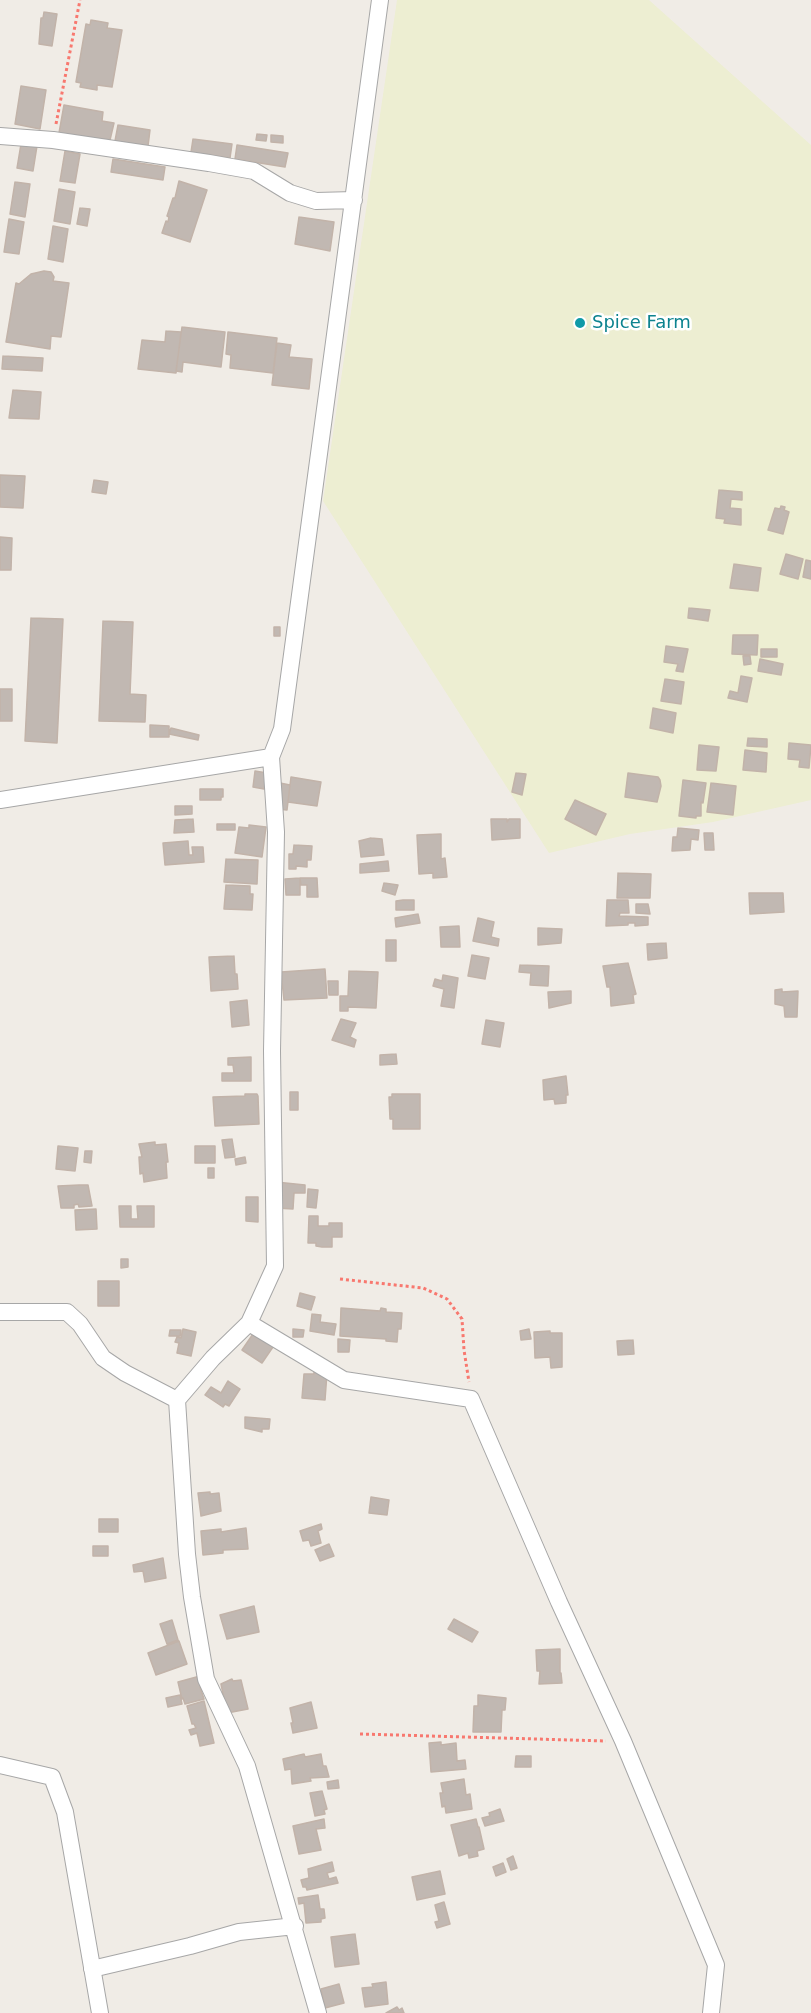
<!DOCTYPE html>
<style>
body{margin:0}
canvas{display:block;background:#f0ece6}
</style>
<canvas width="811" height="2013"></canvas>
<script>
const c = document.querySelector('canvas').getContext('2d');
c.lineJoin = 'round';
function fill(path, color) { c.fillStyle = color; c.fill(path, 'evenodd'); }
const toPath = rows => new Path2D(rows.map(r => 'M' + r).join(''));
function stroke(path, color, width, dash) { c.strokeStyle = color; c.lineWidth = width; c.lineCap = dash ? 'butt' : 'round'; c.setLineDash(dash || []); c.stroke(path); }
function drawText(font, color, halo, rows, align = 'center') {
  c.font = font + ' "DejaVu Sans",sans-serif'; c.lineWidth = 5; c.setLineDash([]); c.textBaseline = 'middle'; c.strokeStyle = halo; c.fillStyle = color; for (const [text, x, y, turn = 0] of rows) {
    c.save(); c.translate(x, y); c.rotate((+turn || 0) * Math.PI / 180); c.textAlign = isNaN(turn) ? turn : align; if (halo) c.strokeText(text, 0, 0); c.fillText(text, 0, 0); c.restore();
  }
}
fill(toPath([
 [397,0,649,0,811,145,811,800,713,822,630,834,549,853,323,501]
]), '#edeed2');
const building = toPath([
 [44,12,57,14,52,46,39,44,41,18,43,18,44,12],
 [91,20,108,23,107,28,122,30,112,87,97,85,97,90,80,87,81,83,76,82,86,24,90,25,91,20],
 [21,86,46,90,40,129,15,124,21,86],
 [64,105,103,112,102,121,114,123,110,140,59,133,64,105],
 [118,125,150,130,148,146,115,141,118,125],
 [257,134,267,135,266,141,256,140,257,134],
 [271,135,283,136,283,143,271,142,271,135],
 [193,139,232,144,230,158,191,152,193,139],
 [21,144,37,146,33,171,17,168,21,144],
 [237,145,288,153,285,167,235,159,237,145],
 [65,151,80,154,75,183,60,181,65,151],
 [113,159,165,167,163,180,111,172,113,159],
 [179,181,207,190,190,242,162,233,166,221,168,222,169,217,167,216,173,198,175,198,179,181],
 [15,182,30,184,25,217,10,214,15,182],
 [59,189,75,192,70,224,54,221,59,189],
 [80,208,90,209,87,226,77,224,80,208],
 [299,217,334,222,330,251,295,244,299,217],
 [9,219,24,222,19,254,4,252,9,219],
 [53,226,68,229,63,262,48,259,53,226],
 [44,271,51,272,54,277,53,281,69,283,61,337,51,336,50,349,6,342,16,283,19,284,31,274,44,271],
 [182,327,225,332,221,367,183,362,182,372,176,371,182,327],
 [166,331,181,332,176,373,138,369,142,340,165,342,166,331],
 [228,332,277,338,273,373,230,368,231,355,226,354,228,332],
 [277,343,291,345,289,357,312,359,309,389,272,385,277,343],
 [3,356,43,358,42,371,2,369,3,356],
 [13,390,41,392,39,419,9,418,13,390],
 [0,475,25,476,23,508,0,507,0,475],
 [94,480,108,482,106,494,92,492,94,480],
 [719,490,742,492,742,500,731,499,730,508,741,509,741,525,724,523,725,519,716,518,719,490],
 [781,506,785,507,784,510,789,512,783,534,768,530,775,508,780,509,781,506],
 [0,537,12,538,11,570,0,570,0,537],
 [786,554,803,559,798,579,780,574,786,554],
 [806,560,811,561,811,579,803,577,806,560],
 [734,564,761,568,758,591,730,588,734,564],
 [689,608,710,610,708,621,688,618,689,608],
 [31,618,63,619,57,743,25,741,31,618],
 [103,621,133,622,130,694,146,695,145,722,99,721,103,621],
 [274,627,280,627,280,636,274,636,274,627],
 [733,635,758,635,757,655,732,654,733,635],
 [666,646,688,649,683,672,676,671,678,664,664,662,666,646],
 [761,649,777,649,777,657,761,657,761,649],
 [743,656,750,656,751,664,744,665,743,656],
 [760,659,783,664,781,675,758,671,760,659],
 [741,676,752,678,747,702,728,698,730,691,738,693,741,676],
 [665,679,684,682,681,704,661,701,665,679],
 [0,689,12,689,12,721,0,721,0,689],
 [653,708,676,713,673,733,650,728,653,708],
 [150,725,169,726,169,737,150,737,150,725],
 [171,728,199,735,198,740,169,734,171,728],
 [748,738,767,739,767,747,747,746,748,738],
 [789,743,811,745,809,768,799,767,800,760,788,759,789,743],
 [699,745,719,747,716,771,697,770,699,745],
 [745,750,767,753,766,772,743,770,745,750],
 [255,771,267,773,264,789,253,787,255,771],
 [516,773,526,774,522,795,512,792,516,773],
 [628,773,658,777,660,780,661,786,657,802,625,797,628,773],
 [291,777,321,782,317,806,288,802,291,777],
 [683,780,706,783,703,803,701,802,701,816,696,816,696,818,679,816,683,780],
 [280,783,290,785,287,810,277,809,280,783],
 [711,783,736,786,733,815,707,812,711,783],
 [200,789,223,789,223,797,221,797,221,800,200,800,200,789],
 [575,800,606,814,596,835,565,819,575,800],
 [175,806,192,806,192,814,175,815,175,806],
 [193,819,194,832,174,833,175,820,193,819],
 [491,819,507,819,507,822,509,819,520,819,520,838,492,840,491,819],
 [217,824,235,824,235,830,217,830,217,824],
 [249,825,266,827,262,857,235,853,239,827,249,828,249,825],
 [678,828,699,830,698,840,691,839,690,850,672,851,673,837,677,837,678,828],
 [704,833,713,833,714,850,705,850,704,833],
 [441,834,441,859,445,858,447,877,433,878,433,873,419,874,417,835,441,834],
 [371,838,382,839,384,855,361,857,359,841,371,838],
 [188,841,189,855,193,855,192,847,203,847,204,862,165,865,163,843,188,841],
 [294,845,312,846,311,860,307,860,307,867,296,866,296,869,289,869,289,854,293,854,294,845],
 [226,859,258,860,257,884,224,882,226,859],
 [388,861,389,871,360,873,360,864,388,861],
 [618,873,651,874,650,898,617,898,618,873],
 [300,878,317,878,318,897,307,897,307,885,301,885,300,878],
 [300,878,300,895,286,895,285,879,300,878],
 [384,883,398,885,395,895,382,891,384,883],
 [226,885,250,886,250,894,253,894,252,910,224,909,226,885],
 [749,893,783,893,784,912,750,914,749,893],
 [403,900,414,900,414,910,396,910,396,901,403,900],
 [607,900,628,900,629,913,620,913,619,916,648,917,648,925,635,926,635,923,628,923,628,925,606,926,607,900],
 [636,904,648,904,650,914,636,913,636,904],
 [418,914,420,923,396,927,395,918,418,914],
 [478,918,494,922,491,937,499,939,498,946,473,941,478,918],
 [459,926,460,947,441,947,440,927,459,926],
 [538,928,562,929,561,943,538,945,538,928],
 [386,940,396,940,396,961,386,961,386,940],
 [666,943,667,958,648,960,647,944,666,943],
 [472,955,489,958,485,979,468,976,472,955],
 [234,956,235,974,237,974,238,989,211,991,209,957,234,956],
 [628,963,636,994,633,995,634,1003,611,1006,610,987,607,987,603,966,628,963],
 [520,965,549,966,548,986,530,985,531,973,519,972,520,965],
 [325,969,327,998,284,1000,281,972,325,969],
 [349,971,378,972,376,1008,348,1007,348,1011,340,1011,340,996,348,996,349,971],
 [443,975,458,978,454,1008,441,1006,444,989,433,986,435,979,442,981,443,975],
 [328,981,338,981,338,995,329,995,328,981],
 [782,989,782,992,798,991,797,1017,785,1017,784,1006,775,1004,775,990,782,989],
 [571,991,571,1003,549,1008,548,992,571,991],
 [247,1000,249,1025,232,1027,230,1002,247,1000],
 [341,1019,356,1023,350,1037,356,1040,354,1047,332,1040,341,1019],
 [486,1020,504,1023,500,1047,482,1044,486,1020],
 [396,1054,397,1064,380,1065,380,1055,396,1054],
 [251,1057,251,1081,222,1081,222,1073,234,1073,233,1065,228,1065,228,1058,251,1057],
 [566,1076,568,1095,566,1095,566,1103,555,1104,554,1099,544,1100,543,1080,566,1076],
 [290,1092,298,1092,298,1110,290,1110,290,1092],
 [245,1094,257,1094,258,1096,259,1124,215,1126,213,1097,245,1096,245,1094],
 [392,1094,420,1094,420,1129,393,1129,393,1119,390,1119,389,1097,392,1097,392,1094],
 [232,1139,235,1157,225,1158,222,1140,232,1139],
 [155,1142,155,1145,166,1144,168,1162,166,1162,167,1178,144,1182,143,1173,140,1174,139,1157,142,1157,139,1144,155,1142],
 [58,1146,78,1148,75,1171,56,1169,58,1146],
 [195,1146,215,1146,215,1163,195,1163,195,1146],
 [85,1151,92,1151,91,1163,84,1162,85,1151],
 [245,1157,246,1163,236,1165,235,1159,245,1157],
 [208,1168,214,1168,214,1178,208,1178,208,1168],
 [276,1182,305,1185,305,1193,294,1193,293,1209,275,1208,276,1182],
 [79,1185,88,1185,92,1206,79,1207,78,1204,74,1205,74,1208,61,1208,58,1186,79,1185],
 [308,1189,318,1190,316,1208,307,1207,308,1189],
 [246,1197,258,1197,258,1222,246,1221,246,1197],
 [119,1206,131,1206,131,1219,138,1219,137,1206,154,1206,154,1227,120,1227,119,1206],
 [96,1209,97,1229,76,1230,75,1210,96,1209],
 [309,1216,318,1216,318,1226,329,1226,329,1223,342,1223,342,1237,332,1237,332,1247,322,1247,316,1246,316,1243,308,1243,309,1216],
 [121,1259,128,1259,128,1267,121,1268,121,1259],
 [98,1281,119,1281,119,1306,98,1306,98,1281],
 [300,1293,315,1297,311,1310,297,1306,300,1293],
 [341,1308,380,1311,381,1308,386,1309,386,1312,402,1313,401,1329,398,1329,397,1342,386,1341,386,1339,340,1336,341,1308],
 [312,1314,321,1315,320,1322,336,1324,334,1335,310,1331,312,1314],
 [183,1329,196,1332,191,1356,177,1353,179,1343,175,1342,177,1337,181,1338,183,1329],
 [293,1329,304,1330,303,1337,293,1337,293,1329],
 [529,1329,531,1339,521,1340,520,1331,529,1329],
 [170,1330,181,1330,180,1336,169,1336,170,1330],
 [255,1331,275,1344,262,1363,242,1350,255,1331],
 [550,1331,550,1333,562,1333,562,1367,551,1368,550,1357,535,1358,534,1332,550,1331],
 [338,1339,350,1340,349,1352,338,1352,338,1339],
 [633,1340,634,1354,618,1355,617,1341,633,1340],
 [314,1372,327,1373,325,1400,302,1398,304,1374,314,1374,314,1372],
 [228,1381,240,1389,229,1406,225,1404,223,1407,205,1395,211,1387,221,1393,228,1381],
 [245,1417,270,1419,269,1429,262,1429,262,1432,245,1428,245,1417],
 [210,1492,210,1494,219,1493,221,1511,201,1516,198,1493,210,1492],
 [371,1497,389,1500,387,1515,369,1513,371,1497],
 [99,1519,118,1519,118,1532,99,1532,99,1519],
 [321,1524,322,1529,318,1531,321,1543,311,1546,309,1540,303,1541,300,1531,321,1524],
 [246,1528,248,1549,223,1550,223,1553,203,1555,201,1531,221,1529,221,1532,246,1528],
 [329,1544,334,1556,320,1561,315,1550,329,1544],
 [93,1546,108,1546,108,1556,93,1556,93,1546],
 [163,1558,166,1578,145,1582,143,1571,134,1572,133,1565,163,1558],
 [254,1606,259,1632,227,1639,220,1615,254,1606],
 [454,1619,478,1632,472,1642,448,1629,454,1619],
 [172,1620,178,1640,167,1644,160,1624,172,1620],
 [179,1641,187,1664,156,1675,148,1653,179,1641],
 [560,1649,560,1673,561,1673,562,1683,539,1684,540,1671,537,1671,536,1650,560,1649],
 [200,1676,204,1686,200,1687,204,1699,185,1704,183,1698,182,1699,178,1682,200,1676],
 [232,1679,233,1681,241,1680,248,1709,227,1713,221,1684,232,1679],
 [180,1695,182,1704,168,1707,166,1698,180,1695],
 [478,1695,506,1698,505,1710,502,1710,501,1732,473,1732,474,1706,478,1706,478,1695],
 [204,1701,214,1743,200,1746,197,1733,191,1735,189,1730,196,1728,194,1724,192,1724,187,1706,204,1701],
 [311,1702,317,1728,293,1733,291,1723,293,1723,290,1708,311,1702],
 [441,1742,441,1745,456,1743,457,1761,465,1760,466,1769,431,1772,429,1743,441,1742],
 [304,1754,305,1757,321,1754,323,1766,326,1766,329,1777,310,1778,311,1781,292,1784,291,1769,285,1770,283,1759,304,1754],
 [516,1756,531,1756,531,1767,515,1767,516,1756],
 [464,1779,466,1795,470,1794,472,1809,446,1813,445,1806,442,1807,440,1793,443,1793,441,1783,464,1779],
 [338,1780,339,1788,328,1789,327,1782,338,1780],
 [322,1791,327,1809,324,1810,325,1814,315,1816,310,1793,322,1791],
 [500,1809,504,1821,485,1826,482,1818,490,1816,489,1813,500,1809],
 [324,1819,325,1828,316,1829,321,1850,299,1854,293,1826,324,1819],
 [476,1819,478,1827,479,1827,484,1849,477,1851,478,1856,469,1858,468,1853,459,1856,451,1825,476,1819],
 [513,1856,517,1868,511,1870,507,1859,513,1856],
 [332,1862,334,1871,327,1873,329,1879,336,1877,338,1883,307,1890,306,1887,303,1887,301,1880,309,1878,308,1869,332,1862],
 [503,1863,506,1872,496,1876,493,1867,503,1863],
 [440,1871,445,1894,417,1900,412,1877,440,1871],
 [318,1895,320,1909,324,1909,325,1918,321,1919,321,1922,306,1923,304,1903,299,1904,298,1898,318,1895],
 [444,1902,450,1924,437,1928,435,1922,439,1921,435,1905,444,1902],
 [355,1934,359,1964,335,1967,331,1937,355,1934],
 [386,1982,388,2004,365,2007,362,1988,373,1987,372,1984,386,1982],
 [339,1984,344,2003,325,2008,321,1989,339,1984],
 [397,2007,399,2010,402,2008,404,2013,386,2013,397,2007]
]);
fill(building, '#c1b8b2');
stroke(building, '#c2b3a9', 1.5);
const minor = toPath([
 [0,136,53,140,209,163,254,171,290,193,316,201,354,200],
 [271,757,276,832,272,1051,275,1266,249,1323,213,1358,177,1400,187,1554,192,1597,206,1679,247,1766,318,2013],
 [0,800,271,757,282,729,380,0],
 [0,1312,67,1312,80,1324,103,1358,125,1373,177,1400],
 [249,1323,344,1380,471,1399,559,1602,623,1741,716,1965,711,2013],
 [0,1765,52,1777,65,1812,100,2013],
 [92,1969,190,1946,239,1932,295,1926]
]);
stroke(minor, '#a7a7a7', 18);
stroke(toPath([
 [56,124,80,0],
 [340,1279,423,1288,447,1299,462,1319,464,1350,469,1382],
 [360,1734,606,1741]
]), '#f8786f', 3, [3, 3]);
stroke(minor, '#fff', 16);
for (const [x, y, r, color] of [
 [580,323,6,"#0f9aa8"]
]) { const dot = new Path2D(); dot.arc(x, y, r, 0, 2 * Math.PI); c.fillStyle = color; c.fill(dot); stroke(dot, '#fff', 2); }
drawText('18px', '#0d838f', '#fff', [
 ["Spice Farm",592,323]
], 'left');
</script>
